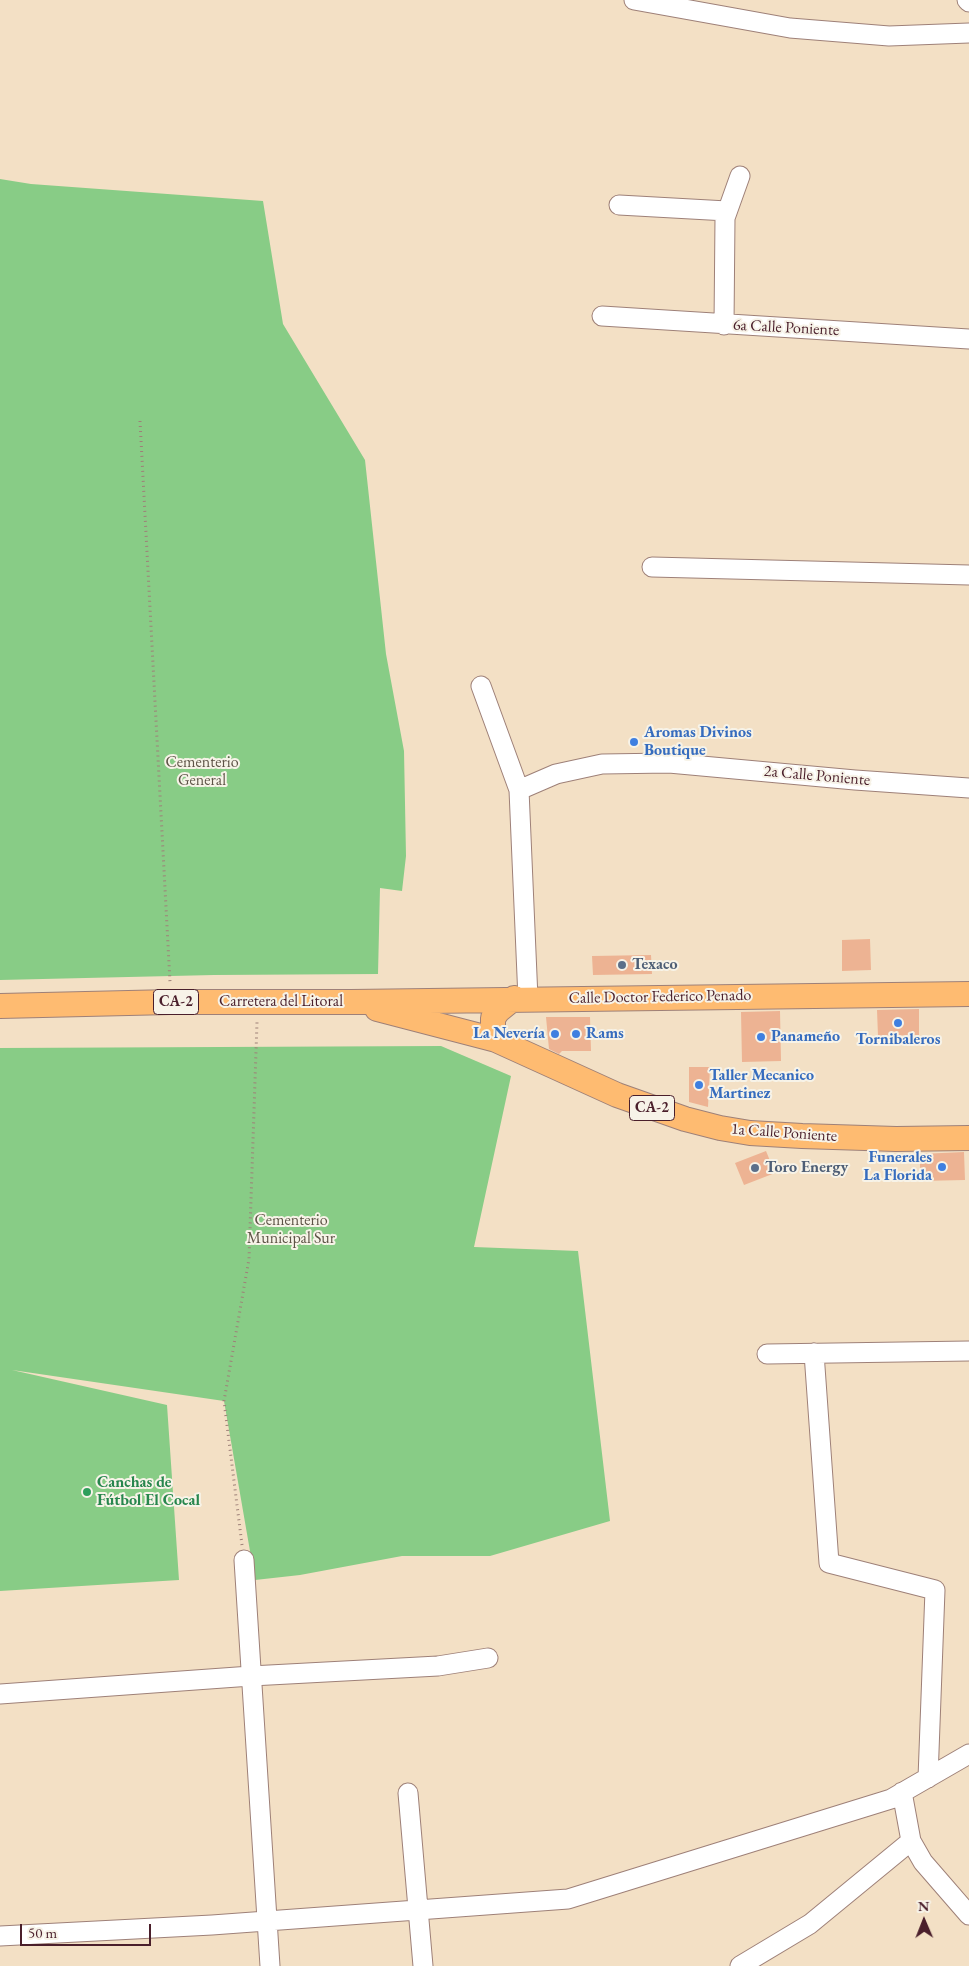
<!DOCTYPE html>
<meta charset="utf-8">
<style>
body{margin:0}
#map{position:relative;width:969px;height:1966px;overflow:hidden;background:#f3e0c5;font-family:"EB Garamond",serif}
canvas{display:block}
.north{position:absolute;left:899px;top:1896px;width:50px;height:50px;-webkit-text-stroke:4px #f7f3e8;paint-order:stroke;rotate:359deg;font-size:14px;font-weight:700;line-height:20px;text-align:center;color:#4a1f2b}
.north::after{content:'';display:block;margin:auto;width:18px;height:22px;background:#4a1f2b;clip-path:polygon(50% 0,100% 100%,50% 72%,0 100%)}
.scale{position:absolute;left:20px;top:1924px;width:131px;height:22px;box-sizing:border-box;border:2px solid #4a1f2b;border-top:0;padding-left:6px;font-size:15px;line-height:18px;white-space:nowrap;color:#4a1f2b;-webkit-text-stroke:4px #f7f3e8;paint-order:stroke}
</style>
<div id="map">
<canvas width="969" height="1966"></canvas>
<div class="north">N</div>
<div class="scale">50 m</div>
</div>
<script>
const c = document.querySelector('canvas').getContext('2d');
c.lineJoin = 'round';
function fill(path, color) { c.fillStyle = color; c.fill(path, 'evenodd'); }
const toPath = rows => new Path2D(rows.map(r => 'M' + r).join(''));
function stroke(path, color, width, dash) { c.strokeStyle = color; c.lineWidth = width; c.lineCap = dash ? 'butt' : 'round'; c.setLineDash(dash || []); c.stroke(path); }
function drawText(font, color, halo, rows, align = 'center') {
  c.font = font + ' "EB Garamond",serif'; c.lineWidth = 4; c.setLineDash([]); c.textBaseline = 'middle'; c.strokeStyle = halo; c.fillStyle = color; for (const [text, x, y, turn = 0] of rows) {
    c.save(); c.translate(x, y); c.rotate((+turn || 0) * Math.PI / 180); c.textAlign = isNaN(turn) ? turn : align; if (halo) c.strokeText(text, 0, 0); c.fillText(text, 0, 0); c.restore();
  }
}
fill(toPath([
 [0,179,31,184,263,201,283,324,365,460,386,654,404,751,406,856,402,891,380,888,378,974,214,975,0,980],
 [441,1046,511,1076,474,1247,578,1251,610,1521,490,1556,402,1556,300,1575,255,1580,224,1401,12,1370,167,1405,179,1580,0,1591,0,1048]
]), '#88cc86');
fill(toPath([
 [870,939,871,970,842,971,842,940],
 [651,955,652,974,593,975,592,956],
 [919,1009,919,1035,878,1036,877,1010],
 [780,1011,781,1061,742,1062,741,1012],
 [546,1017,590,1017,591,1051,562,1051,559,1054,549,1049],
 [689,1067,710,1067,708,1107,689,1102],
 [766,1151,775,1173,744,1185,735,1163],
 [964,1152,965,1180,920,1181,920,1154]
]), '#edb393');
const minor = toPath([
 [634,0,790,28,889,36,969,33],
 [967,0,969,2],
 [619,205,727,211],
 [602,316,969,339],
 [724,325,725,218,740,176],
 [652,567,969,575],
 [481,686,519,790,528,999],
 [519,790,556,774,602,764,669,763,855,780,969,788],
 [814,1353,829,1563,935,1590,928,1778],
 [767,1354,969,1351],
 [244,1560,270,1966],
 [0,1694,251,1676,438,1666,488,1658],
 [902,1792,911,1841,923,1862,969,1915],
 [408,1793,423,1966],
 [0,1936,212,1925,568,1899,891,1799,969,1754],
 [740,1966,810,1924,911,1841]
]);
const major = toPath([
 [0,1006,171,1002,351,1002,969,994],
 [377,1009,496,1040,617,1095,685,1119,720,1128,750,1133,802,1136,896,1139,969,1138],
 [496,1040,493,1030,493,1018,498,1011,514,998]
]);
stroke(minor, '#9e8078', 21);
stroke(major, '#9e8078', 26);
stroke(toPath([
 [140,421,170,982],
 [242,1545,224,1401,249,1259,257,1022]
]), '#9e8078', 3, [1, 4]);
stroke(minor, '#fff', 19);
stroke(major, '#febb71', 24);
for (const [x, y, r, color] of [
 [634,742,5,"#3f7fe0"],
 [622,965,5,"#5c6f8a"],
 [898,1023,5,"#3f7fe0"],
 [555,1034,5,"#3f7fe0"],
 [576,1034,5,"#3f7fe0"],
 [761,1037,5,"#3f7fe0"],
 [699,1085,5,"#3f7fe0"],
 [942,1167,5,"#3f7fe0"],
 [755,1168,5,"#5c6f8a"],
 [87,1492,5,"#2e9e5b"]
]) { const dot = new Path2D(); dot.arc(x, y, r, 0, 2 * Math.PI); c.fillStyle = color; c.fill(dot); stroke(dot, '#f7f3e8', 2); }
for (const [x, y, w] of [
 [176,1002,45],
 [652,1108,45]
]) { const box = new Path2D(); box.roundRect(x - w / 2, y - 12.5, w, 25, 4); c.fillStyle = '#f7f3e8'; c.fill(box); stroke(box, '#4a1f2b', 1); }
drawText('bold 15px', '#4a1f2b', null, [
 ["CA-2",176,1002],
 ["CA-2",652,1108]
]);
drawText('16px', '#4a1f2b', '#f7f3e8', [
 ["6a Calle Poniente",786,328,3],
 ["2a Calle Poniente",817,776,5],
 ["Calle Doctor Federico Penado",660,997,-1],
 ["Carretera del Litoral",281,1002],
 ["1a Calle Poniente",784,1133,4]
]);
drawText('bold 16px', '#366cbe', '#f7f3e8', [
 ["Aromas Divinos",644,733],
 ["Boutique",644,751],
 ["La Nevería",545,1034,"right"],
 ["Rams",586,1034],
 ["Panameño",771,1037],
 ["Tornibaleros",898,1040,"center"],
 ["Taller Mecanico",709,1076],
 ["Martinez",709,1094],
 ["Funerales",932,1158,"right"],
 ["La Florida",932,1176,"right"]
], 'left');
drawText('16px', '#5d5346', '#f7f3e8', [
 ["Cementerio",202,763],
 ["General",202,781],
 ["Cementerio",291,1221],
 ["Municipal Sur",291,1239]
]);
drawText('bold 16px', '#4e5e75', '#f7f3e8', [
 ["Texaco",632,965],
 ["Toro Energy",765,1168]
], 'left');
drawText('bold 16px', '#27864d', '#f7f3e8', [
 ["Canchas de",97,1483],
 ["Fútbol El Cocal",97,1501]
], 'left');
</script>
